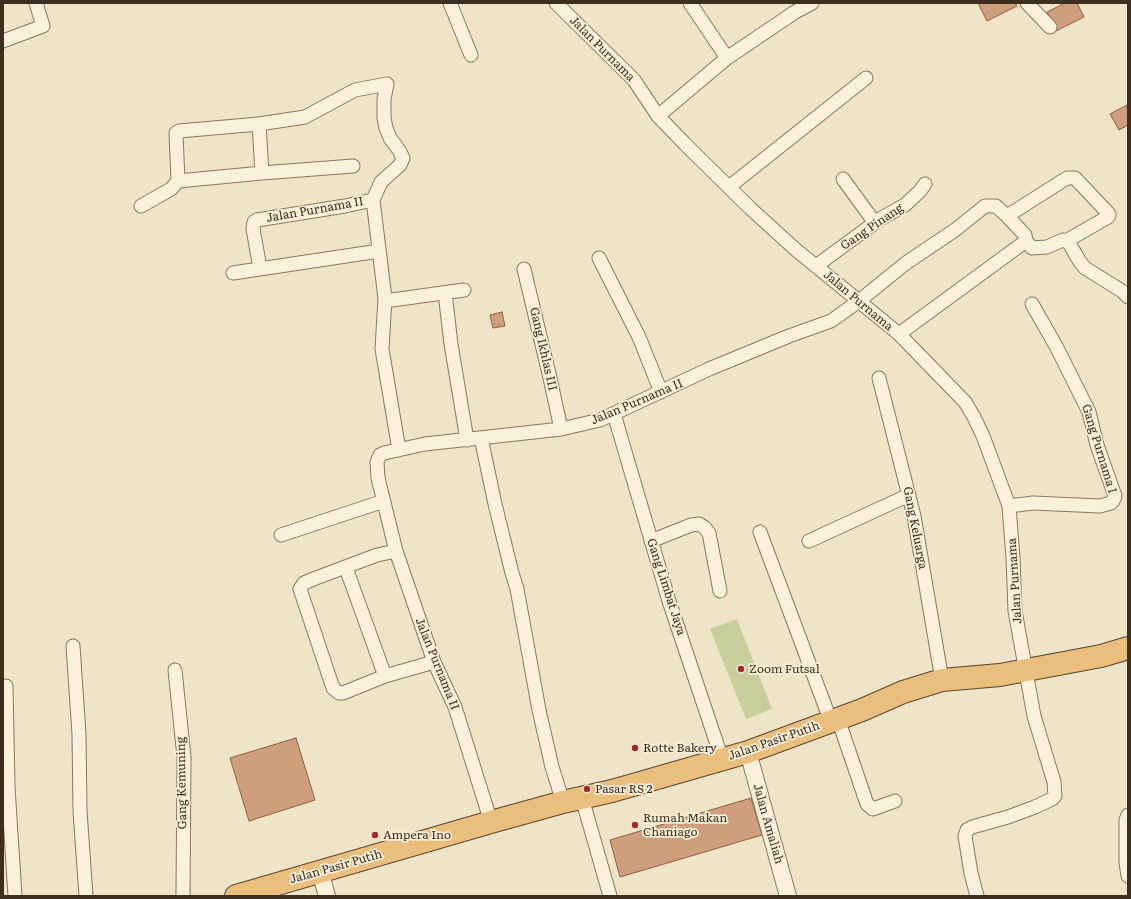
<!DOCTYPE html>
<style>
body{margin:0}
#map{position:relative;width:1131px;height:899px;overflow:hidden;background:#f0e4c8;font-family:Literata,serif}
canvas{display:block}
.frame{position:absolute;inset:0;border:4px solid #3d2e20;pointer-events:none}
</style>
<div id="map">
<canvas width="1131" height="899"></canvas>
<div class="frame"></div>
</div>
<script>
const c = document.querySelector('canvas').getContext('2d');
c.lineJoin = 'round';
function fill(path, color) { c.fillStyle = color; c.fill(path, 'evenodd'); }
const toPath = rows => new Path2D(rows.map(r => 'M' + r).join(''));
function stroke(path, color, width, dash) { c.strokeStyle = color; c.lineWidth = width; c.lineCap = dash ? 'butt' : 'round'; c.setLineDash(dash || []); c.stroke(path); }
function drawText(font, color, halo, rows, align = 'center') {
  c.font = font + ' Literata,serif'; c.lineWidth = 3.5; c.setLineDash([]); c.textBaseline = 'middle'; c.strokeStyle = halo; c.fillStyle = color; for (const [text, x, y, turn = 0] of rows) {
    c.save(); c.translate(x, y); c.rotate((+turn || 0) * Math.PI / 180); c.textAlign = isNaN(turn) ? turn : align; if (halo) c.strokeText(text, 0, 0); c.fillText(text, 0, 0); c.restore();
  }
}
fill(toPath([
 [737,619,772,709,746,719,710,629]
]), '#c9cf9b');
const building = toPath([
 [978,3,1015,3,1017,6,987,21,978,3],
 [1065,3,1077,3,1084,17,1056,31,1047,12,1065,3],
 [1127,105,1128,125,1119,130,1110,114,1127,105],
 [502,312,505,326,493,328,490,315,502,312],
 [296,738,315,800,249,821,230,758,296,738],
 [751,798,762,835,620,877,610,840,751,798]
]);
fill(building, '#cf9f7d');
stroke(building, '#8d5f41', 1);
const minor = toPath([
 [450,3,471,55],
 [556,3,634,80,658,116,685,144,751,209,795,249,899,334,965,402,974,417,983,436,1009,506,1013,558,1015,611,1034,716,1054,782,1055,796,1052,799,1035,807,1008,817,972,827,967,830,965,836,971,873,977,896],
 [690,3,727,58],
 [1027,3,1050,27],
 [3,41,43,26,36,3],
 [658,116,727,58,795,12,812,3],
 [259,124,262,173,353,166],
 [843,179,875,223],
 [178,181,262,173],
 [729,187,866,78],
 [141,206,171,189,178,181,176,133,179,131,259,124,305,117,355,90,387,84,384,99,384,118,386,128,390,138,399,150,403,158,400,165,381,182,373,200],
 [1007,216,1067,178,1075,178,1109,214,1109,215,1108,217,1066,241],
 [599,258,639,337,661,392],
 [816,266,880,219,905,205,920,191,925,184],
 [260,268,253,229,254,222,257,220,345,206,373,200,385,298,382,349,399,450],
 [524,269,550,378,561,429],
 [233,273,379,251],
 [445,293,451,344,467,440],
 [385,301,464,290],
 [899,334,1026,241],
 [879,378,914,516,942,680],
 [614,414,669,601,722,759],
 [481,438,495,504,512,573,517,589,539,710,552,767,563,802],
 [1009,506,1033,503,1100,506,1111,503,1114,499,1115,496,1097,445,1089,412,1056,346,1032,304],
 [760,532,831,722],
 [281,535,384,501],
 [651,541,691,525,699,524,704,527,709,533,720,591],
 [809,541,909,495],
 [396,551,377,555,316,578,304,583,300,589,333,688,339,693,343,693,385,676,434,662],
 [346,568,385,676],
 [73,646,79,734,80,811,86,896],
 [175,670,184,757,183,896],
 [6,686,8,787,15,896],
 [838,719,867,804,873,809,895,801],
 [582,798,610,896],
 [1128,815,1126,820,1126,862,1128,876],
 [491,822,455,707,434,662,396,551,378,478,377,462,380,455,384,453,425,444,561,429,600,420,709,369,789,336,831,321,859,301,906,263,955,230,985,206,996,206,1007,216,1025,235,1026,241,1032,248,1047,247,1063,240,1066,241,1069,243,1080,262,1085,268,1122,291,1128,297]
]);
const tertiary = toPath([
 [748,752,788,896],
 [320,871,327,896]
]);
const trunk = toPath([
 [236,896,491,822,563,802,612,791,748,752,862,710,903,692,942,680,1000,675,1101,656,1128,648]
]);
stroke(minor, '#8d765c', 15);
stroke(tertiary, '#8d765c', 18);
stroke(trunk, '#5b4430', 24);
stroke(minor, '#faf1dc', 13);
stroke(tertiary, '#faf1dc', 16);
stroke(trunk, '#eabe7c', 22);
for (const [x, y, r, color] of [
 [741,669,4,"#9e2a2b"],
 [635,748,4,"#9e2a2b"],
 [587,789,4,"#9e2a2b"],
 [635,825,4,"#9e2a2b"],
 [375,835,4,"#9e2a2b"]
]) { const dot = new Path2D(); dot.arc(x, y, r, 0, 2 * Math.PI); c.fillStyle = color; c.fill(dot); stroke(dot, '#f7eed8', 1.5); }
drawText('12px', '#3d2e20', '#f7eed8', [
 ["Jalan Purnama",602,49,45],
 ["Jalan Purnama II",315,210,-10],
 ["Gang Pinang",872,227,-34],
 ["Jalan Purnama",858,301,40],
 ["Gang Ikhlas III",543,349,77],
 ["Jalan Purnama II",637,402,-23],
 ["Gang Purnama I",1099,449,73],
 ["Gang Keluarga",915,528,79],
 ["Jalan Purnama",1015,581,-94],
 ["Gang Limbat Jaya",666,587,72],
 ["Jalan Purnama II",437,664,68],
 ["Jalan Pasir Putih",774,741,-19],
 ["Gang Kemuning",182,783,-91],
 ["Jalan Amaliah",768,824,74],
 ["Jalan Pasir Putih",336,867,-16]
]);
drawText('12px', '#3d2e20', '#f7eed8', [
 ["Zoom Futsal",749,669],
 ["Rotte Bakery",643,748],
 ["Pasar RS 2",595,789],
 ["Rumah Makan",643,818],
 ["Chaniago",643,832],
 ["Ampera Ino",383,835]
], 'left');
</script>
